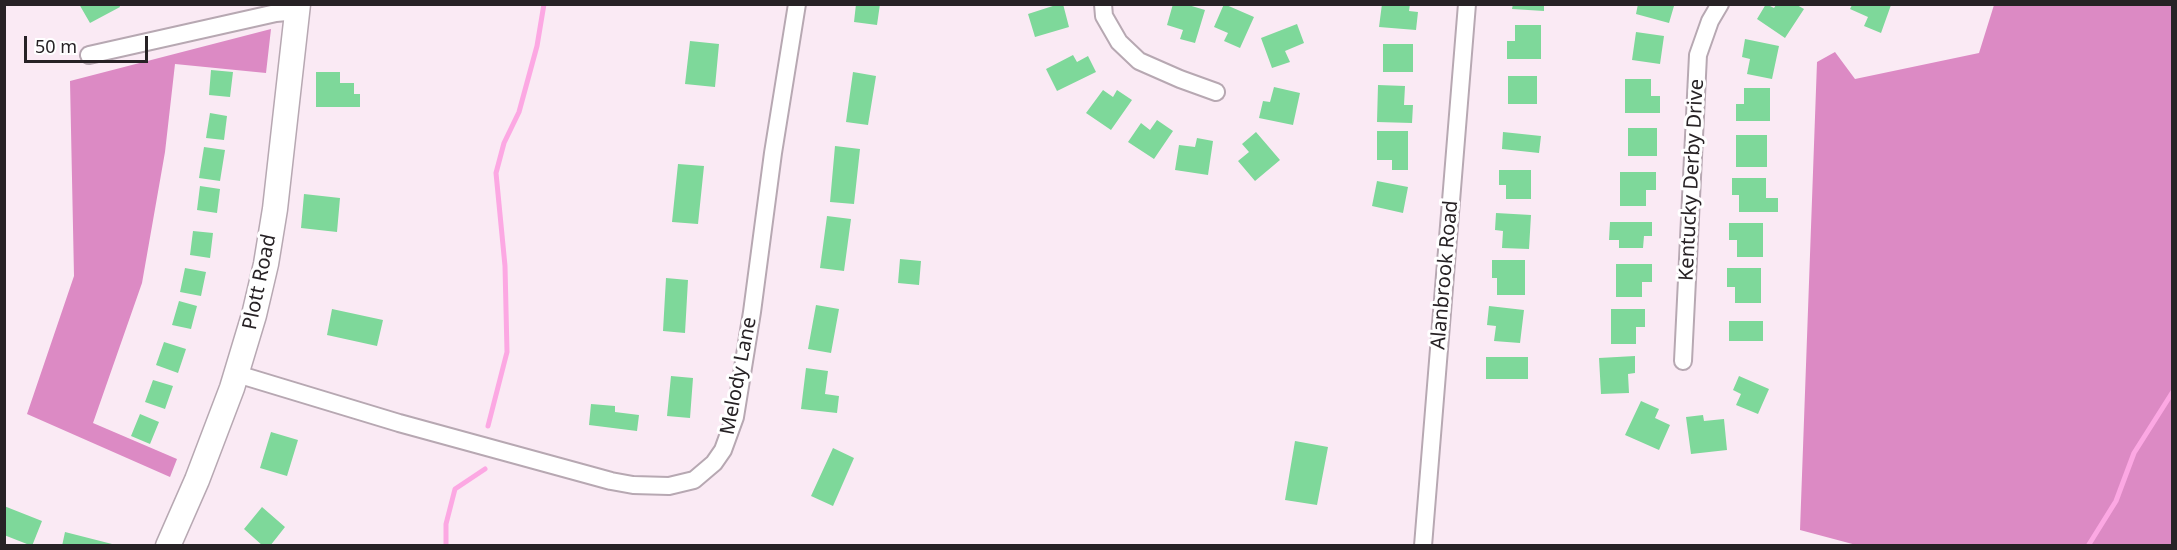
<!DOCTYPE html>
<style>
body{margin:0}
#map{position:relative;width:2177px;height:550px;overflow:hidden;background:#faeaf4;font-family:"Noto Sans",sans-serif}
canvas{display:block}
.frame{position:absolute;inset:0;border:6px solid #272225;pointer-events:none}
.scale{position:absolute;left:24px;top:36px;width:124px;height:27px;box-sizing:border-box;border:3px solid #272225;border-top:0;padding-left:8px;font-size:18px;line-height:21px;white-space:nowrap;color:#272225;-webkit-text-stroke:4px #fff;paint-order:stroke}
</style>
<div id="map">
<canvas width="2177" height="550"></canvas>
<div class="frame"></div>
<div class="scale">50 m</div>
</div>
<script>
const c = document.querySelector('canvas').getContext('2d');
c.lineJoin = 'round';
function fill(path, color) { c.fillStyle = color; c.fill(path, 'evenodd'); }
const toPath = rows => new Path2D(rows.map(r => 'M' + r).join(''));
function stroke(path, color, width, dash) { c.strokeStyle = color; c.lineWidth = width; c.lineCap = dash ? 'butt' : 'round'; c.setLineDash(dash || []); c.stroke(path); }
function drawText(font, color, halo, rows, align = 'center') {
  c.font = font + ' "Noto Sans",sans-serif'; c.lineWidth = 6; c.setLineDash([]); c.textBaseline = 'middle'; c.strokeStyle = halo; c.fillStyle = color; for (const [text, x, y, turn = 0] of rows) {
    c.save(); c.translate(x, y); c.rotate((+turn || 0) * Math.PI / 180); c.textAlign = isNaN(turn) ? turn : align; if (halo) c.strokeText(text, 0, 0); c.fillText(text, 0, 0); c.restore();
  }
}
fill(toPath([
 [1994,5,2172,5,2172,545,1860,546,1800,530,1817,62,1835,52,1855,79,1979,53],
 [271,29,266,73,175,64,165,152,142,283,93,423,177,459,170,477,27,414,74,276,70,81]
]), '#dc8ac4');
stroke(toPath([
 [488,426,507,352,505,266,496,173,504,143,519,112,537,46,544,4],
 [446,546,446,524,455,489,485,469],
 [2088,546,2116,501,2134,453,2172,393]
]), '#fca8e3', 5);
fill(toPath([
 [79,4,119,4,120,7,90,23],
 [856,4,880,4,877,25,854,22],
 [1059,4,1063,4,1069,27,1035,37,1028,14],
 [1173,4,1185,4,1205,10,1195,43,1180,39,1183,30,1167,25],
 [1224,4,1254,17,1240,48,1224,41,1228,33,1214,27],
 [1382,4,1410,4,1409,11,1418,12,1416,30,1379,27],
 [1513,4,1544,4,1544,11,1512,9],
 [1638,4,1674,6,1669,23,1636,14],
 [1766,4,1774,8,1776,5,1797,5,1804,9,1785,38,1757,19],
 [1852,5,1891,5,1881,33,1864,26,1868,17,1850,9],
 [1297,24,1304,43,1285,51,1290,62,1272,68,1261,38],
 [1515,25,1541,25,1541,59,1507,59,1507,41,1515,41],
 [1636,32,1664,36,1660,64,1632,60],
 [1745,39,1779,46,1772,79,1747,74,1750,59,1742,57],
 [690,41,719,44,715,87,685,84],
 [1383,44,1413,44,1413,72,1383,72],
 [1073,55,1077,62,1088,56,1096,72,1057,91,1046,69],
 [211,70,233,72,230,97,209,95],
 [316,72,340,72,340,83,354,83,354,94,360,94,360,107,316,107],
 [853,72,876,76,868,125,846,122],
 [1508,76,1537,76,1537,104,1508,104],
 [1625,79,1651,79,1651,96,1660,96,1660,113,1625,113],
 [1378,85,1405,86,1404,105,1413,105,1412,123,1377,122],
 [1274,87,1300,93,1293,125,1259,118,1263,101,1270,102],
 [1744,88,1770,88,1770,121,1736,121,1736,104,1744,104],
 [1103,90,1113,97,1117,90,1132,100,1111,130,1086,113],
 [210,113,227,116,224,140,206,138],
 [1157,120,1173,131,1154,159,1128,142,1141,123,1150,130],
 [1628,128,1657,128,1657,156,1628,156],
 [1377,131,1408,131,1408,170,1392,170,1392,160,1377,160],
 [1256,132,1280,160,1255,181,1238,161,1249,152,1242,144],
 [1503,132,1541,136,1539,153,1502,149],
 [1736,135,1767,135,1767,167,1736,167],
 [1197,138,1213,141,1208,175,1175,170,1179,145,1195,147],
 [835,146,860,149,854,204,830,202],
 [204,147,225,150,220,181,199,178],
 [678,164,704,166,698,224,672,222],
 [1499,170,1531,170,1531,199,1506,199,1506,185,1499,185],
 [1620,172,1656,172,1656,190,1646,190,1646,206,1620,206],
 [1732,178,1766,178,1766,198,1778,198,1778,212,1739,212,1739,195,1732,195],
 [1377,181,1408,187,1403,213,1372,206],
 [200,186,220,189,217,213,197,210],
 [304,194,340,198,337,232,301,228],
 [1496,213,1531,215,1529,249,1502,248,1503,231,1495,230],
 [827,216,851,219,844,271,820,268],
 [1610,222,1652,222,1652,236,1644,236,1643,248,1619,248,1619,240,1609,240],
 [1729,223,1763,223,1763,257,1737,257,1737,240,1729,240],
 [193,231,213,233,210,258,190,255],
 [900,259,921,261,919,285,898,283],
 [1492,260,1525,260,1525,295,1497,295,1497,278,1492,278],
 [1616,264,1652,264,1652,282,1642,282,1642,297,1616,297],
 [185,268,206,272,201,296,180,292],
 [1727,268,1761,268,1761,303,1735,303,1735,287,1727,287],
 [666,278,688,280,685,333,663,331],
 [179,301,197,306,191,329,172,325],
 [816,305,839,309,831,353,808,349],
 [1489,306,1524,310,1520,343,1494,341,1496,326,1487,325],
 [332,309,383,320,377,346,327,335],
 [1611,309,1645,309,1645,327,1636,327,1636,344,1611,344],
 [1729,321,1763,321,1763,341,1729,341],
 [164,342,186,349,178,373,156,365],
 [1635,356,1635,373,1628,374,1629,393,1601,394,1599,358],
 [1486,357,1528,357,1528,379,1486,379],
 [806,368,828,371,825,394,839,396,837,413,801,409],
 [671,376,693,378,690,418,667,416],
 [1739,376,1769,389,1758,414,1736,405,1741,394,1733,390],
 [153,380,173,386,165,409,145,402],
 [1641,401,1659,409,1655,418,1670,425,1659,450,1625,435],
 [591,404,615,406,615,412,639,415,637,431,589,425],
 [140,414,159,422,150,444,131,436],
 [1703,415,1704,421,1724,419,1727,450,1691,454,1686,417],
 [271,432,298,440,287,476,260,468],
 [1295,441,1328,447,1317,505,1285,500],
 [833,448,854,458,833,506,811,496],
 [4,506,42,521,32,546,4,535],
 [262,507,285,527,270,546,263,546,244,529],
 [65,532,116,545,116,546,62,546]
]), '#7ed89a');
const street = toPath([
 [1103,4,1104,16,1119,42,1139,61,1180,79,1216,92],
 [89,55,276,13,297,11],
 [1683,361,1698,55,1710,21,1720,4],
 [237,374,399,423,611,481,633,485,669,486,694,480,714,463,723,450,735,417,752,312,773,153,797,4],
 [1423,546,1467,4]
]);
const secondary = toPath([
 [168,546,197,480,232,388,254,315,266,264,275,209,298,4]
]);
stroke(street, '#b7a8b2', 20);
stroke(secondary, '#b7a8b2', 27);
stroke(street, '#fff', 16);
stroke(secondary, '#fff', 24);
drawText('20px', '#272225', '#fff', [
 ["Kentucky Derby Drive",1692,180,-87],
 ["Alanbrook Road",1445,275,-85],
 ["Plott Road",260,282,-78],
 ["Melody Lane",739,376,-79]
]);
</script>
